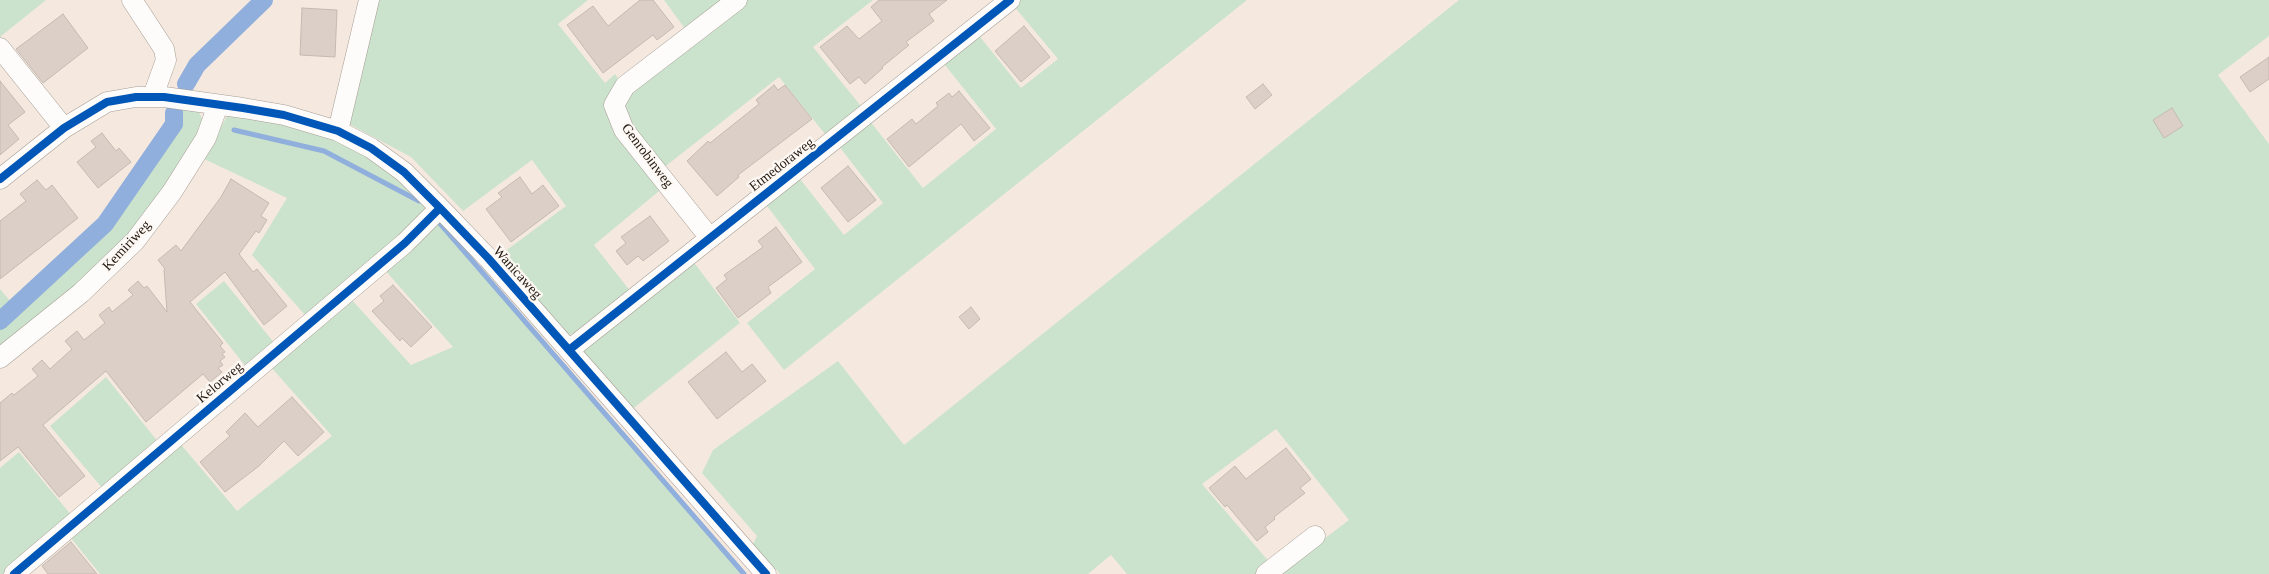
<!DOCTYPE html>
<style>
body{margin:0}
canvas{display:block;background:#f5e9df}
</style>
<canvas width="2269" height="574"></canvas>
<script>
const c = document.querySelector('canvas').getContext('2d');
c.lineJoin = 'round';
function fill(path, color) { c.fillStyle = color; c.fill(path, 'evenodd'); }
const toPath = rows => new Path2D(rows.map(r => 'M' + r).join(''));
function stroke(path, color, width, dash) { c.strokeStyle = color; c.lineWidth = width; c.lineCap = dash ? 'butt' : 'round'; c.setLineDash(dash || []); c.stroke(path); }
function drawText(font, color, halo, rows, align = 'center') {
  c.font = font + ' "Times New Roman",serif'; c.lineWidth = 4.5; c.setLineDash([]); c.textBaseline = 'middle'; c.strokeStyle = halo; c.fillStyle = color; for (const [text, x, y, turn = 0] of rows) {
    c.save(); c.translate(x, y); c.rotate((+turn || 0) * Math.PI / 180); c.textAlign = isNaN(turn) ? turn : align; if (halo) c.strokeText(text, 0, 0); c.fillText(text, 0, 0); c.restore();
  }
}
fill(toPath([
 [0,0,46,0,0,37],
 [372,0,588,0,558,24,605,83,615,74,622,84,610,103,664,187,594,245,631,292,578,333,568,335,496,258,566,206,532,160,463,211,411,157,349,124],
 [664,0,726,0,686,30],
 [742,0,873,0,813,47,865,111,829,139,779,77,662,169,627,125,623,105,630,87],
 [1019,0,1247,0,784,370,747,323,815,269,764,202,797,175,844,235,883,203,838,145,869,120,923,188,996,129,941,60,977,33,1021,88,1058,59,1013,5],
 [1459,0,2269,0,2269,36,2218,75,2269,144,2269,574,1278,574,1349,520,1276,429,1202,484,1271,564,1258,574,1127,574,1111,555,1088,574,780,574,753,544,757,536,702,473,713,450,838,361,904,445],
 [177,107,198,110,204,123,171,182,104,264,0,349,0,289,16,308,105,224,174,124,174,113],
 [235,111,293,124,366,152,425,202,424,214,305,315,252,255,287,198,204,159,227,116],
 [437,220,744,574,100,574,66,532,178,441,237,511,332,436,270,366,351,299,411,365,453,347,383,268],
 [692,260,740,323,630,411,584,358,584,348],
 [224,281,275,344,247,368,196,304],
 [106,377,159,443,103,489,50,426],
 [19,452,72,516,3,574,0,574,0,468]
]), '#cbe3cc');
stroke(toPath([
 [234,130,324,151,419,201],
 [437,220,744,574]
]), '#90afdc', 5);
stroke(toPath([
 [186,84,197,65,264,0],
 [0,321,105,224,174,124,174,113]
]), '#90afdc', 18);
const building = toPath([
 [640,0,653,0,674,27,657,40,653,35,603,73,567,25,593,6,608,26,640,0],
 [879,0,947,0,929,14,934,21,906,42,909,45,882,67,883,68,865,84,859,77,850,84,820,47,847,26,859,39,882,21,871,7,879,0],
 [302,8,337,10,335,57,300,55,302,8],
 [63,14,88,48,43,83,16,49,63,14],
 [1024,26,1050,57,1021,82,995,51,1024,26],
 [2269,57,2269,79,2250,92,2240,77,2269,57],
 [0,81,25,112,8,125,19,139,0,155,0,81],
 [1263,84,1272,95,1255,109,1246,97,1263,84],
 [774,85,778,90,785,85,812,119,738,175,739,177,717,196,687,161,708,141,710,143,759,104,756,100,774,85],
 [959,91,990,128,974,141,961,124,909,167,887,139,912,119,916,124,938,106,936,103,949,93,952,97,959,91],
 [2172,108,2183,126,2164,138,2153,120,2172,108],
 [102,133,116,151,119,148,131,162,98,188,77,162,96,147,91,141,102,133],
 [848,166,876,200,848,222,821,188,848,166],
 [520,177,532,194,543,185,559,206,511,242,486,209,502,197,498,193,520,177],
 [231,179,269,203,261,216,267,220,259,233,256,231,239,254,253,272,257,269,287,306,264,325,225,272,190,302,223,343,220,346,225,352,222,354,225,357,220,361,223,365,218,368,222,372,210,382,203,374,146,422,106,371,43,425,85,476,59,497,18,447,0,461,0,403,12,393,14,395,38,376,32,369,42,360,50,369,72,349,65,341,77,331,84,340,105,323,99,315,109,307,112,312,133,295,128,290,138,281,144,288,147,286,167,312,164,270,165,269,158,260,176,245,181,251,221,197,231,179],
 [37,180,46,190,52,185,78,218,0,279,0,221,26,201,20,194,37,180],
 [650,216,669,241,643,261,638,256,627,265,616,251,626,243,621,237,650,216],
 [776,227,802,262,768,287,771,293,738,318,716,288,727,279,724,275,763,247,758,241,776,227],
 [393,285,432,327,411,347,402,338,400,341,372,311,384,301,380,296,393,285],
 [971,307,980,319,969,329,959,317,971,307],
 [726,352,742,372,752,364,766,381,717,419,688,382,726,352],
 [292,397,324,432,298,456,284,441,259,466,225,492,200,462,230,436,226,432,245,413,258,427,292,397],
 [1286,448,1311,479,1300,488,1305,493,1274,517,1275,519,1265,527,1268,532,1257,541,1227,505,1225,507,1209,488,1235,466,1246,479,1286,448],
 [71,542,97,574,48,574,42,566,71,542]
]);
fill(building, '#dbcfc7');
stroke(building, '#c4bab2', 1);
const minor = toPath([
 [132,0,164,49,166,60,153,96],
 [0,48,64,128],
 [338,131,369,0],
 [0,179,64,128,107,102,136,97,164,97,243,108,284,115,338,131,371,148,404,172,440,208,488,258,766,574],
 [710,238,624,130,614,105,625,86,737,0],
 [569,350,1010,0],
 [0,358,81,293,135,241,172,192,206,138,218,105],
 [14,574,405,243,440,208],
 [1266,574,1315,536]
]);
stroke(minor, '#a69d95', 21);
stroke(minor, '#fefcfa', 20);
stroke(toPath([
 [0,179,64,128,107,102,136,97,164,97,243,108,284,115,338,131,371,148,404,172,440,208,488,258,766,574],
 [569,350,1010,0],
 [14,574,405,243,440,208]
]), '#0057b8', 8);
drawText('14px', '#211810', '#fef8f4', [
 ["Genrobinweg",647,156,53],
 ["Etmedoraweg",782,165,-38],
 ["Kemiriweg",127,246,-47],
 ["Wanicaweg",517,273,48],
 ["Kelorweg",220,383,-40]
]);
</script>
